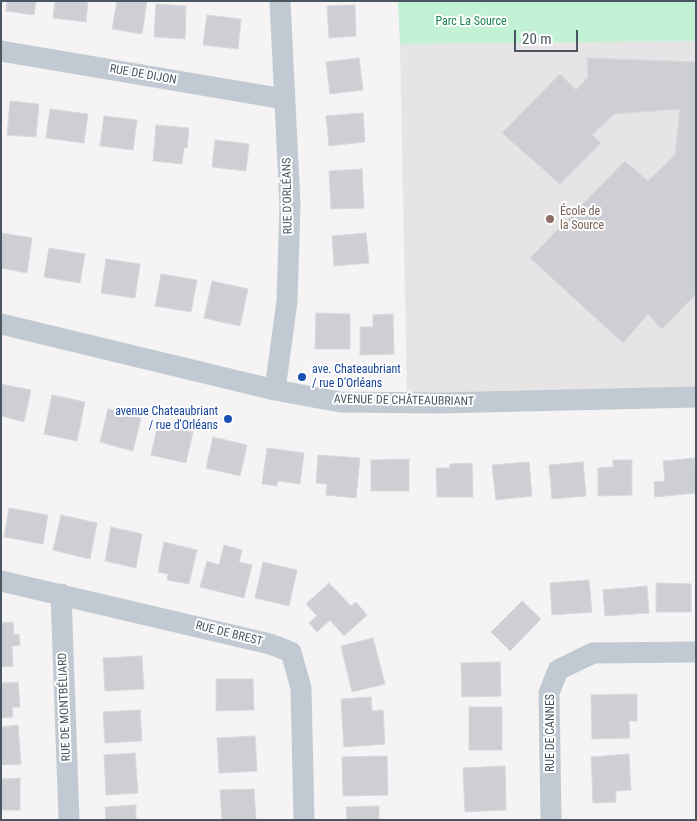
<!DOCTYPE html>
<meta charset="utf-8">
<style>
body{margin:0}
#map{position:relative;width:697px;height:821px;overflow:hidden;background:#f5f3f3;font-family:"Roboto Condensed",sans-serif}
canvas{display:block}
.frame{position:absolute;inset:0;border:2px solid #4a5661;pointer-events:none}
.scale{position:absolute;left:514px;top:30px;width:64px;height:22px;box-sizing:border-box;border:2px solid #4a5661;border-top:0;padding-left:6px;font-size:15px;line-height:18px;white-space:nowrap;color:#4a5661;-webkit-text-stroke:4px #fff;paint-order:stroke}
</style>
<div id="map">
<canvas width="697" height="821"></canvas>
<div class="frame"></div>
<div class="scale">20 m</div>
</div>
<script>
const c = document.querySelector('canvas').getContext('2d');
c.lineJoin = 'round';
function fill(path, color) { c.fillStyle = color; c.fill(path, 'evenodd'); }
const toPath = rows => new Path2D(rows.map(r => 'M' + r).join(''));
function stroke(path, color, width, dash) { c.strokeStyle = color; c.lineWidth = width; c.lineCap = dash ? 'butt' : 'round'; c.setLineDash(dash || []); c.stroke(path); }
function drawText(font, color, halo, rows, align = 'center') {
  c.font = font + ' "Roboto Condensed",sans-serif'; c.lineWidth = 4; c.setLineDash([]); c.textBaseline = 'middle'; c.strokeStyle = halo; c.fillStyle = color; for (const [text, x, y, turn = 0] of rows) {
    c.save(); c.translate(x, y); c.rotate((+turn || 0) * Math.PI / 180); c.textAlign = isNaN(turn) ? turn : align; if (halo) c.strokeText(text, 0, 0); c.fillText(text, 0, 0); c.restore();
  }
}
fill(toPath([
 [696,41,696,397,407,393,400,44]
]), '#e6e4e5');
fill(toPath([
 [398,1,696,1,696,41,400,44]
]), '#c3f1d5');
const building = toPath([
 [7,1,36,1,34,15,6,11,7,1],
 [55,1,88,1,86,22,53,18,55,1],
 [117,1,147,1,142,34,112,29,117,1],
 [156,4,186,6,185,39,154,37,156,4],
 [355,5,356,36,329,38,327,6,355,5],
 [207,15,241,19,238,49,203,45,207,15],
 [359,58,363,90,330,94,326,62,359,58],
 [587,58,696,62,696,294,662,329,648,314,623,343,530,258,625,161,648,181,675,155,680,109,614,114,592,135,601,143,560,184,502,133,560,74,576,90,588,77,587,58],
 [10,101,39,104,36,137,7,135,10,101],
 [50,109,88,114,84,143,46,138,50,109],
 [363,113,365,142,329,146,326,116,363,113],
 [104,116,137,120,133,150,100,146,104,116],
 [156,125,189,128,187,148,184,148,182,164,153,161,156,125],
 [215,140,249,144,246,171,212,167,215,140],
 [362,169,364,208,331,209,329,171,362,169],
 [1,233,32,238,27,273,1,268,1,233],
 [366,233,369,263,334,266,332,236,366,233],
 [49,248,85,254,80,283,44,277,49,248],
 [106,259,140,264,135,298,101,293,106,259],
 [161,274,197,280,191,312,155,306,161,274],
 [212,281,248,289,240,326,204,318,212,281],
 [316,313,350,314,350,349,315,349,316,313],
 [393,314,394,354,360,355,360,327,373,327,373,315,393,314],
 [1,384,31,390,24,422,1,416,1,384],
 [52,395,85,402,77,441,44,434,52,395],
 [108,409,141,418,133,451,100,442,108,409],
 [158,424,193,432,186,463,151,455,158,424],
 [213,437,247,445,240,476,206,468,213,437],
 [267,448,304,453,300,484,278,481,277,486,262,484,267,448],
 [318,455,360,458,356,498,326,495,327,484,316,483,318,455],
 [695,458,696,493,655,497,654,482,665,481,663,461,695,458],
 [409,459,409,491,371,491,371,460,409,459],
 [613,460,632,460,632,495,598,496,598,468,613,467,613,460],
 [529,462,532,496,496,500,492,465,529,462],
 [583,462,586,496,552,499,549,465,583,462],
 [472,463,473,497,437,497,436,468,450,468,450,464,472,463],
 [9,508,48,515,43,544,4,537,9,508],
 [61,515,97,523,90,559,53,550,61,515],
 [111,527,142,534,136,568,105,561,111,527],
 [164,542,197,550,189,584,167,580,168,574,158,572,164,542],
 [224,545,242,550,239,562,252,565,244,598,200,587,207,561,219,565,224,545],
 [263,562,297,570,289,606,255,598,263,562],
 [589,580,592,612,552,615,550,583,589,580],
 [329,583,351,606,356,602,367,615,344,636,330,620,317,632,309,623,317,616,306,604,329,583],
 [656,583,691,584,691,612,656,612,656,583],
 [647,586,649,613,605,616,603,590,647,586],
 [522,601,541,619,510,651,491,632,522,601],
 [13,622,14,635,19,634,20,645,12,646,13,666,1,667,1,623,13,622],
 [373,638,385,684,352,692,341,646,373,638],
 [142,656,144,689,105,691,103,658,142,656],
 [500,662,501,696,462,697,461,663,500,662],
 [216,679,253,679,254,710,216,711,216,679],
 [18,682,20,707,12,707,13,717,1,718,1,683,18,682],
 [637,694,637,721,629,721,630,738,592,739,591,695,637,694],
 [371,697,372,711,383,710,385,744,344,747,341,699,371,697],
 [469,707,502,707,502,750,469,750,469,707],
 [140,710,142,741,105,743,103,712,140,710],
 [18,725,21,764,1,765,1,727,18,725],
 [255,736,257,771,219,773,217,738,255,736],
 [135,753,138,793,106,795,104,755,135,753],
 [629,754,631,790,616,791,616,802,593,803,591,757,629,754],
 [387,756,388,795,343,796,342,757,387,756],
 [505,766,506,810,465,812,463,768,505,766],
 [20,778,20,810,1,810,1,779,20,778],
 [254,789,256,820,222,820,220,790,254,789],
 [136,805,136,820,106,820,105,807,136,805],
 [379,806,379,820,347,820,346,807,379,806]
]);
fill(building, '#cdcfd5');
stroke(building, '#d7d9de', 1);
stroke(toPath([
 [1,51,284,99],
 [1,324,275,390,340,402,439,403,696,397],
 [275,390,287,301,290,205,280,1],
 [1,581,270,644,291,652,301,688,304,820],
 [61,594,69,820],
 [551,820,549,693,558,670,593,653,696,652]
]), '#c1cad2', 21);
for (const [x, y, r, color] of [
 [550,219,5,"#8d6e63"],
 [302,377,5,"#1a4fb4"],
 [228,419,5,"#1a4fb4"]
]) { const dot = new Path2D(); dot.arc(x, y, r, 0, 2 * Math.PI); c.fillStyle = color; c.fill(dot); stroke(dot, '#fff', 2); }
drawText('12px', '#17864f', '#fff', [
 ["Parc La Source",471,22]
]);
drawText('12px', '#4a5661', '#fff', [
 ["RUE DE DIJON",143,75,10],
 ["RUE D'ORLÉANS",288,196,-91],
 ["AVENUE DE CHÂTEAUBRIANT",404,401,1],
 ["RUE DE BREST",229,634,14],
 ["RUE DE MONTBÉLIARD",65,707,-92],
 ["RUE DE CANNES",551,733,-90]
]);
drawText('12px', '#785e54', '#fff', [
 ["École de",560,212],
 ["la Source",560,226]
], 'left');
drawText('12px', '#164399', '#fff', [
 ["ave. Chateaubriant",312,370],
 ["/ rue D'Orléans",312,384],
 ["avenue Chateaubriant",218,412,"right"],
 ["/ rue d'Orléans",218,426,"right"]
], 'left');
</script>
